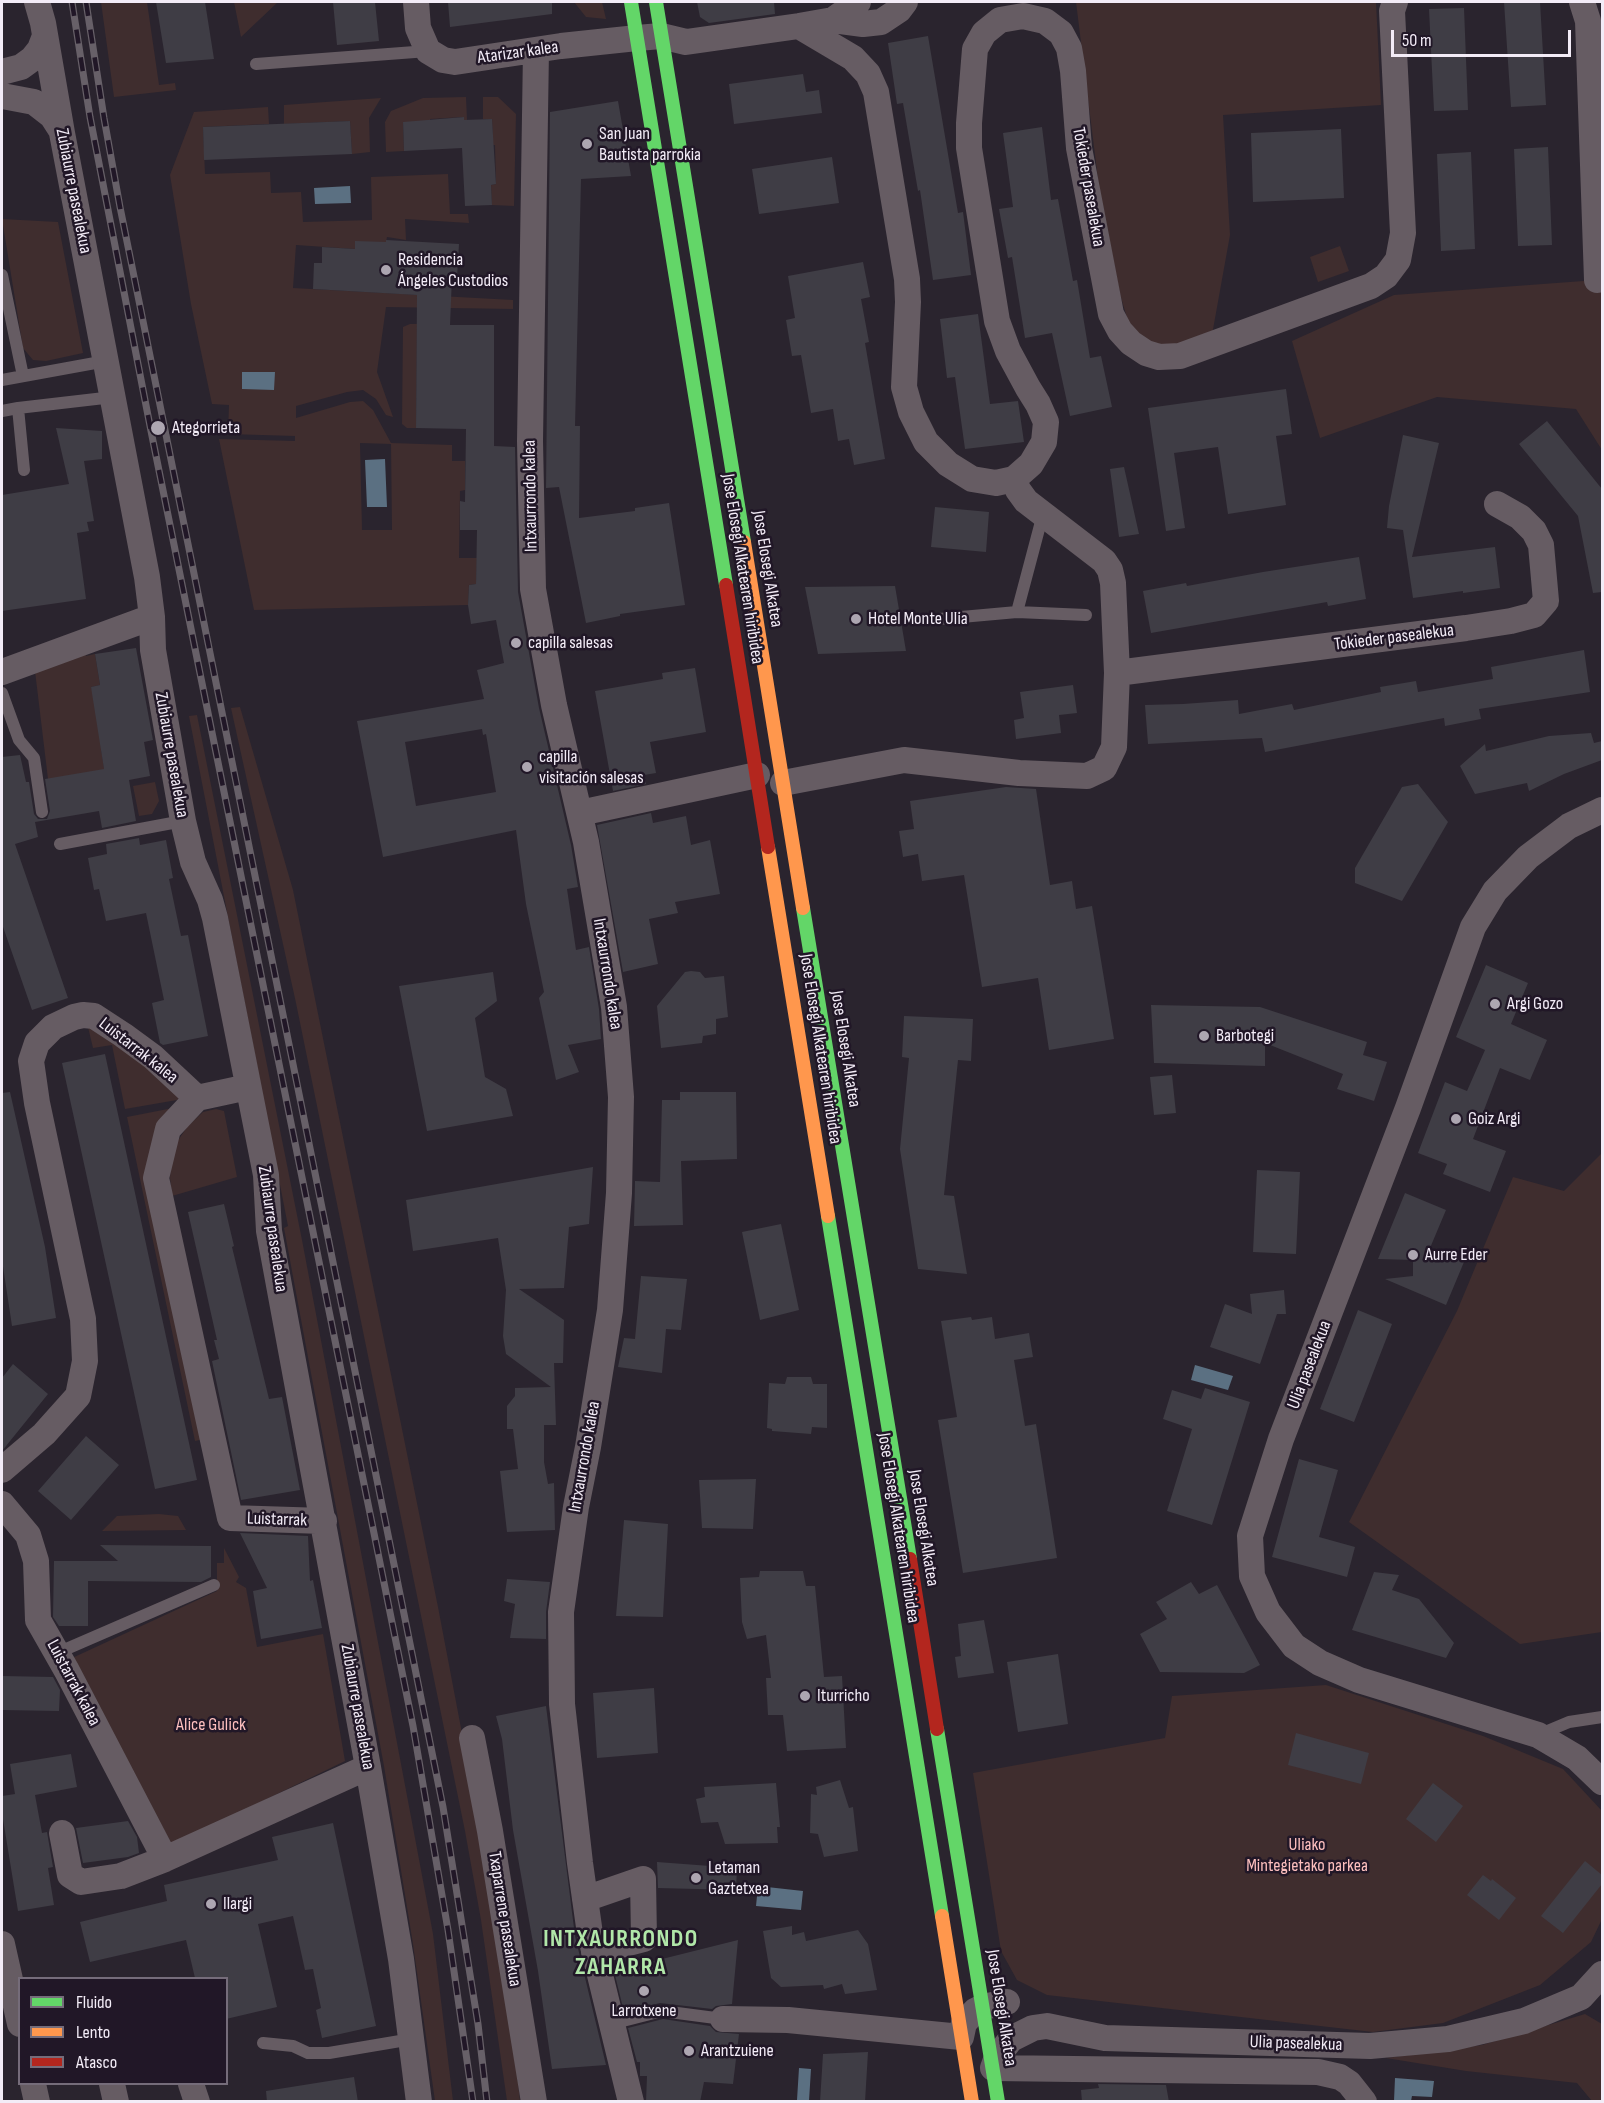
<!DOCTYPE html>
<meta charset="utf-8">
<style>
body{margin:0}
#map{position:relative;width:1604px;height:2103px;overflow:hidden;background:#2a242e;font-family:"Sofia Sans Condensed",sans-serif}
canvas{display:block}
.frame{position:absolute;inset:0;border:3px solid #f3ecf7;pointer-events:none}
.legend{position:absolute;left:18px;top:1977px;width:210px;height:108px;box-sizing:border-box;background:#211727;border:2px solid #756c7a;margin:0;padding:8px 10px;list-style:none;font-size:18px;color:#f3ecf7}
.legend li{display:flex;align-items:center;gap:12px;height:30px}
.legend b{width:30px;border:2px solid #756c7a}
.scale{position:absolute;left:1391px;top:30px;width:180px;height:27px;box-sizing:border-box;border:3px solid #f3ecf7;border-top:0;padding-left:8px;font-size:18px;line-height:21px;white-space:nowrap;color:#f3ecf7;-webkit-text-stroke:4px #211727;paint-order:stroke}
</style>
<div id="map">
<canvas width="1604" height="2103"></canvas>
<div class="frame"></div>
<ul class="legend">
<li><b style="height:8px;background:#63d668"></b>Fluido</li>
<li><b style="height:8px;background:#ff974d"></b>Lento</li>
<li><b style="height:8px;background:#b3261e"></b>Atasco</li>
</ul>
<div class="scale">50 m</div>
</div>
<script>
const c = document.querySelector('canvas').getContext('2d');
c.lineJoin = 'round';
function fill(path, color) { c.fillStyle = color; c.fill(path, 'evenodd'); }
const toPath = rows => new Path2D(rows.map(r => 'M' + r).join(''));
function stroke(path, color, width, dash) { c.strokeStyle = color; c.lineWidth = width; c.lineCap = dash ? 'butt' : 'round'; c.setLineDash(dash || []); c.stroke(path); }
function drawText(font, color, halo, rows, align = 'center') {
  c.font = font + ' "Sofia Sans Condensed",sans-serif'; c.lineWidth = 5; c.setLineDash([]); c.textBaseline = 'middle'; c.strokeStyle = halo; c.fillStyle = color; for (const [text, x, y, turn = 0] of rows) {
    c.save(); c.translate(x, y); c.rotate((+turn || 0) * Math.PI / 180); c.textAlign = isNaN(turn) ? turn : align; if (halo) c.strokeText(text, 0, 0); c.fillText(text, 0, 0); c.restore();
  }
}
fill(toPath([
 [101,2,147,2,159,85,175,83,176,90,114,97],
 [234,2,278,2,241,37],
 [574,2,602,2,606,19,586,17],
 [1076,2,1376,2,1381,105,1223,115,1230,235,1212,335,1177,350,1149,347,1130,328,1120,294,1099,187],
 [466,97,467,120,464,120,463,117,430,119,430,127,403,122,404,151,386,152,385,122,391,111,423,98],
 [483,97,498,97,516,114,514,206,492,205,491,185,496,184,495,145,493,145,492,119,483,119],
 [381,98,369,118,370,152,352,154,350,121,284,124,284,105],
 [268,107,269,124,203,127,205,174,270,172,271,193,301,192,303,222,372,220,371,177,448,174,450,214,468,214,469,223,405,219,406,240,387,237,386,242,355,242,355,249,296,245,293,288,513,300,513,309,386,307,377,372,393,417,386,415,376,399,363,390,347,392,296,406,296,418,350,402,363,401,373,410,391,443,452,445,452,461,465,461,465,490,460,491,459,558,477,558,476,584,469,585,468,605,254,610,219,439,295,441,295,436,228,434,229,405,212,404,191,304,170,175,194,112],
 [360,443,391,444,392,530,362,530],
 [2,219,58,222,83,353,46,361,33,360,23,348],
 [1340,246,1349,271,1318,282,1310,257],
 [1597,280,1602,281,1602,450,1576,409,1437,397,1320,438,1292,341,1394,295],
 [410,324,417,324,416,428,407,428,402,424,403,327],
 [85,653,86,656,95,654,100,685,91,687,114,747,101,749,106,780,48,779,35,671],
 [240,707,293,890,438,1607,472,1786,511,2020,520,2101,507,2101,481,1920,465,1831,296,1003,231,708],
 [197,715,302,1240,415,1838,433,1934,453,2101,435,2101,413,1944,384,1766,284,1228,288,1226,189,716],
 [155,782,159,801,152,814,139,816,133,786],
 [87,1023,183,1094,177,1100,125,1109,112,1045,93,1048],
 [173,1108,160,1124,204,1439,195,1441,127,1117],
 [216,1109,224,1111,237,1177,172,1196,170,1178,171,1159,177,1142,187,1127,203,1112],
 [1602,1153,1602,1632,1520,1644,1349,1522,1457,1311,1513,1177,1564,1191],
 [159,1514,178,1516,186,1530,102,1531,117,1516],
 [224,1548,239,1577,236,1582,246,1588,257,1647,323,1634,345,1761,172,1845,70,1659,217,1591,217,1563,224,1563],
 [1326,1685,1483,1736,1563,1769,1602,1811,1602,1919,1591,1942,1540,1985,1443,2023,1373,2032,1047,1995,1017,1980,1001,1951,973,1773,1165,1738,1172,1696],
 [1585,2014,1602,2024,1602,2101,1592,2101,1577,2083,1466,2071,1386,2058,1482,2045]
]), '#3f2d2e');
fill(toPath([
 [350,186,351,203,315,204,314,188],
 [242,372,275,372,274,390,242,389],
 [385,459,387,507,367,507,365,460],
 [1195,1365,1233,1376,1228,1390,1191,1380],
 [758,1886,803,1891,801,1910,756,1906],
 [799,2068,811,2069,809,2101,797,2100],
 [1395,2078,1434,2081,1432,2097,1412,2096,1411,2101,1394,2101]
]), '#5b7082');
fill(toPath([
 [156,2,205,2,214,59,166,63],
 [333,2,375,2,379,41,337,45],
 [448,2,552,2,552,14,450,27],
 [697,2,774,2,775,14,709,23,700,17],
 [1504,2,1540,2,1546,105,1511,107],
 [1464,8,1468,110,1434,111,1429,9],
 [928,36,958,213,963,212,971,275,933,280,920,190,918,191,903,103,897,104,888,43],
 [803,74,806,92,819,90,822,113,734,124,729,84],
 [618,101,631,176,581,179,575,426,580,426,579,518,635,511,635,508,669,503,685,605,620,614,620,616,586,623,559,487,546,488,550,112],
 [464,117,464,120,492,119,496,184,491,185,492,205,465,206,462,148,404,151,403,122],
 [350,121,352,154,204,160,203,127],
 [1042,127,1051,200,1058,199,1073,281,1077,280,1090,358,1101,356,1112,407,1070,416,1052,333,1025,338,1012,257,1008,258,999,209,1013,207,1003,133],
 [1341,129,1344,198,1253,202,1251,133],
 [1548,147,1552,245,1518,246,1514,149],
 [1471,152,1475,249,1441,251,1437,154],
 [832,157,839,203,759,214,752,169],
 [386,240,459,244,457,278,452,277,450,325,494,325,494,446,515,447,518,592,539,708,571,845,578,887,567,889,576,950,589,947,599,1009,601,1039,568,1045,579,1072,556,1080,539,998,544,992,526,904,516,830,383,857,357,721,484,699,477,670,504,663,496,620,471,624,468,605,469,585,476,584,477,530,460,530,460,501,465,502,466,429,416,428,417,295,313,289,314,263,322,263,322,247,355,249,355,241,386,242],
 [482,729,483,735,486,734,496,792,416,806,405,742],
 [863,262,870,297,861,299,869,342,865,343,885,459,854,465,849,439,838,441,833,409,811,413,801,355,792,356,786,320,795,318,788,276],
 [978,314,990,404,1018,401,1024,442,965,449,955,377,947,378,940,319],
 [1286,389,1292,434,1276,436,1286,505,1228,514,1218,447,1174,453,1185,528,1166,531,1148,408],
 [1547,421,1602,489,1602,592,1593,593,1578,516,1519,444],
 [56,428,102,431,102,459,84,461,94,521,87,522,89,531,77,533,86,599,2,611,2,495,69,484],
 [1403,435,1439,443,1412,557,1495,547,1500,588,1463,593,1463,591,1413,598,1403,530,1387,528,1389,506],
 [1124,467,1139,534,1119,537,1110,469],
 [935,507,989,512,986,552,931,547],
 [1359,557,1366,599,1328,606,1327,602,1151,633,1143,591,1186,583,1187,586,1263,572],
 [895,586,906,651,818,654,805,587],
 [136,648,153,740,144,742,150,776,129,780,136,821,102,828,99,811,35,822,38,837,15,844,68,998,32,1010,2,924,2,757,20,755,26,782,29,782,34,814,38,819,47,819,50,811,45,779,104,769,91,687,100,685,95,654],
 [1584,650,1590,692,1479,709,1481,719,1445,726,1444,718,1265,752,1262,738,1148,744,1145,705,1183,704,1238,700,1239,714,1292,704,1294,710,1381,692,1380,687,1416,681,1418,692,1493,679,1491,667],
 [695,668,706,732,650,742,656,773,644,775,646,784,613,791,595,691,663,679,662,673],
 [1073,685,1077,713,1059,715,1061,733,1016,739,1014,720,1024,718,1020,692],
 [1591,733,1594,743,1602,741,1602,760,1564,774,1529,791,1527,783,1475,794,1460,766,1485,744,1486,751,1549,736],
 [1418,784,1448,822,1402,901,1355,883,1355,868,1402,787],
 [1006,787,1036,789,1050,885,1072,881,1076,909,1092,906,1114,1039,1049,1050,1038,978,982,987,964,875,922,881,918,854,903,857,899,831,914,829,910,801],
 [651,813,653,823,686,816,691,845,710,840,720,894,675,902,678,913,649,919,658,964,623,972,597,825],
 [139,838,140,845,166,840,173,878,169,879,181,936,188,935,208,1036,163,1045,160,1043,152,1003,164,1000,146,913,106,921,99,889,94,890,88,858,107,854,106,844],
 [1486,965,1528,983,1511,1024,1547,1040,1530,1080,1500,1068,1473,1139,1506,1151,1490,1192,1443,1174,1447,1164,1418,1153,1445,1082,1467,1091,1485,1050,1456,1037],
 [691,971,700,972,705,978,724,976,728,1017,716,1019,716,1034,703,1036,702,1043,661,1048,657,1006,685,972],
 [493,972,497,1001,475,1018,485,1077,506,1089,513,1116,427,1131,399,986],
 [1151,1005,1260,1007,1367,1042,1363,1055,1387,1062,1374,1101,1337,1089,1343,1074,1265,1043,1265,1066,1154,1063],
 [904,1016,973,1019,971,1061,958,1060,944,1195,954,1196,967,1274,918,1269,900,1149,909,1058,902,1057],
 [105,1054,197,1480,155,1489,62,1063],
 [1172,1075,1176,1113,1154,1115,1150,1077],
 [10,1092,45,1247,56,1318,12,1326,2,1260,2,1093],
 [680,1092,736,1092,737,1159,681,1161,683,1225,634,1226,635,1181,660,1182,662,1100,680,1100],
 [593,1167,589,1224,569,1227,564,1288,519,1289,564,1320,563,1363,554,1363,556,1425,544,1425,544,1462,548,1484,554,1483,555,1530,507,1532,500,1471,518,1469,513,1429,507,1429,507,1406,515,1396,515,1388,551,1387,506,1354,503,1336,506,1290,498,1238,413,1251,406,1200],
 [1257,1170,1300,1172,1296,1254,1253,1252],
 [1405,1193,1446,1210,1430,1248,1464,1262,1446,1305,1385,1279,1413,1276,1413,1260,1378,1259],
 [224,1204,234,1246,232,1247,269,1399,282,1397,300,1490,241,1500,212,1361,219,1359,214,1340,217,1340,188,1212],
 [781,1224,799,1310,760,1320,742,1232],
 [641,1276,687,1279,681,1330,666,1329,662,1373,618,1367,624,1338,635,1339],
 [1284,1290,1286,1314,1277,1314,1260,1364,1210,1347,1225,1304,1252,1314,1250,1294],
 [1358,1310,1392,1324,1354,1422,1320,1409],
 [971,1317,972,1320,992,1317,995,1339,1029,1333,1033,1357,1014,1360,1025,1426,1036,1424,1057,1558,963,1573,938,1420,957,1417,941,1321],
 [13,1364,48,1394,2,1451,2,1378],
 [787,1377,811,1377,813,1384,827,1384,827,1428,812,1427,811,1434,772,1431,772,1429,767,1428,769,1383,785,1384],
 [1205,1388,1250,1402,1212,1525,1167,1511,1192,1429,1163,1419,1172,1390,1201,1399],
 [86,1436,119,1465,71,1520,38,1491],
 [1299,1459,1338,1470,1319,1537,1355,1547,1347,1577,1272,1557],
 [756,1479,753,1529,702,1528,699,1480],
 [624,1520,668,1524,663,1617,616,1616],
 [240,1533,308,1536,310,1581,313,1580,322,1628,261,1639,253,1591,267,1588],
 [100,1545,211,1546,211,1577,201,1582,88,1581,88,1626,59,1626,53,1617,54,1561,118,1561],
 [760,1571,803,1571,806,1586,815,1586,824,1677,842,1676,846,1748,787,1751,783,1715,768,1715,766,1678,771,1678,766,1635,747,1639,742,1622,740,1578,759,1577],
 [1374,1572,1399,1575,1392,1590,1419,1599,1454,1643,1446,1658,1352,1630],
 [507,1579,550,1582,546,1612,546,1639,510,1638,515,1604,504,1601],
 [1191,1582,1199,1594,1217,1585,1260,1665,1244,1673,1160,1672,1140,1634,1167,1619,1156,1602],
 [984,1620,994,1673,958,1678,955,1657,961,1656,958,1624],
 [1058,1654,1068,1724,1018,1732,1007,1662],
 [2,1676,53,1677,60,1690,59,1711,2,1710],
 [654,1688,658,1753,597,1758,593,1693],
 [546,1706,575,1936,606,2065,552,2069,538,1971,513,1830,502,1739,496,1716],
 [1296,1733,1369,1753,1361,1784,1288,1765],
 [71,1754,77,1787,35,1795,42,1833,47,1832,53,1867,48,1868,54,1905,18,1911,2,1813,2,1796,15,1794,10,1764],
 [840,1780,849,1808,853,1807,858,1851,824,1857,818,1834,810,1833,811,1794,817,1795,816,1787],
 [776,1783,780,1827,777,1827,778,1843,725,1844,718,1822,701,1823,696,1799,705,1797,704,1787],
 [1433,1783,1463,1806,1436,1842,1406,1819],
 [128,1821,137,1837,139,1853,128,1857,83,1863,76,1828],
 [333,1823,376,2026,322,2038,316,2010,321,2008,313,1969,305,1970,293,1916,258,1924,277,2007,226,2019,226,1978,195,1978,186,1940,90,1962,80,1922,167,1901,164,1885,278,1860,272,1837],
 [1585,1861,1602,1875,1602,1884,1563,1933,1541,1916],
 [657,1862,737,1868,736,1890,658,1888],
 [1483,1875,1491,1881,1492,1879,1516,1898,1499,1920,1467,1895],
 [792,1926,792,1935,804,1932,806,1941,858,1930,868,1944,877,1990,845,1994,842,1984,824,1989,823,1985,781,1987,771,1978,763,1931],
 [738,1940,732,2004,716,2006,712,2009,660,2003,624,2012,614,1971],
 [663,2019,710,2026,716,2032,739,2034,733,2084,704,2082,700,2102,646,2102,647,2076,640,2076,640,2062,637,2062,628,2028],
 [868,2052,865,2102,820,2102,823,2054],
 [354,2077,358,2102,267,2102,266,2091],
 [1098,2084,1166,2085,1169,2102,1082,2102,1081,2090,1099,2088]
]), '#3f3d45');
stroke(toPath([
 [256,64,428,51],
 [2,275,23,376],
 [2,380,106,361],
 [2,411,18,408],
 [24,470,18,408,113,397],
 [1017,612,1086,615],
 [928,620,1017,612,1043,514],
 [2,693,19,740,34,758,42,812],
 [60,844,183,821],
 [57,1653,214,1585],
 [1538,1735,1569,1722,1602,1717],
 [611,2024,662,2011,723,2019],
 [263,2043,293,2046,308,2053,329,2053,412,2039]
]), '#665c63', 12);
stroke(toPath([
 [37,2,43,23,62,133,147,577,152,617,153,650,183,821,193,862,210,900,215,918,266,1175,269,1231,368,1767,401,1959,419,2102],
 [416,2,418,28,428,51,443,60,455,62,561,46,637,38,661,36,686,42,799,26,833,20,858,2],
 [1582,2,1588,21,1597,280],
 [833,20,863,24,881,22,899,10,905,2],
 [799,26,853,58,868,74,876,92,907,279,908,302,904,387,911,412,926,442,948,464,972,479,996,483,1014,479,1031,464,1044,442,1046,422,1038,404,1028,388,1008,351,997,321,969,148,969,123,975,49,984,33,1000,20,1023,16,1045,21,1061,33,1069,48,1073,71,1079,148,1111,314,1120,331,1131,343,1146,353,1159,357,1180,356,1371,286,1386,276,1398,260,1403,233,1392,11,1395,2],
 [536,50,530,441,533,589,554,705,586,842,614,1007,621,1097,619,1193,610,1310,588,1447,576,1507,561,1612,562,1704,580,1863,590,1934,631,2102],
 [2,72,21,67,32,59,40,49,45,36],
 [2,96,34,102,52,116,61,130],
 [1014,479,1018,490,1026,501,1104,561,1110,570,1113,583,1117,673,1466,628,1511,621,1534,615,1546,601,1541,545,1534,531,1520,517,1497,504],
 [2,672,152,617],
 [783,783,904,760,1019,773,1087,776,1104,768,1114,747,1117,673],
 [1602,810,1569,826,1528,857,1495,891,1473,927,1408,1108,1281,1439,1250,1536,1252,1576,1268,1612,1294,1646,1320,1663,1359,1680,1538,1735,1577,1758,1602,1782],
 [580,813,757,775],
 [197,1098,168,1129,156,1178,230,1518,324,1521],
 [197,1098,248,1087],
 [2,1470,44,1434,78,1396,85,1361,83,1319,37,1103,31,1061,37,1043,53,1027,74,1017,83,1015,94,1016,123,1035,153,1057,197,1098],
 [2,1504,28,1535,36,1561,38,1620,67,1671,165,1859],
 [472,1738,490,1831,534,2102],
 [62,1833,70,1875,81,1882,121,1876,165,1859,368,1767],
 [585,1899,643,1879,644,1939,594,1952],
 [2,1944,20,2024],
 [723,2019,788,2020,961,2037,964,2023,975,2011,983,2007,1007,2002],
 [33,2084,37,2102],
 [112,2084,116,2102],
 [191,2084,197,2102],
 [1364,2102,1349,2083,1340,2077,1318,2072,993,2068,997,2057,1011,2039,1033,2028,1047,2026,1105,2038,1370,2046,1448,2039,1524,2021,1581,1997,1602,1974]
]), '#665c63', 26);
stroke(toPath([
 [631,2,726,585],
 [656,2,744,542],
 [803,908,910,1559],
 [828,1216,942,1916],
 [937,1729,998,2102]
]), '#63d668', 14);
stroke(toPath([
 [744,542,803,908],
 [768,847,828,1216],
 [942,1916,972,2102]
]), '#ff974d', 14);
stroke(toPath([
 [726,585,768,847],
 [910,1559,937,1729]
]), '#b3261e', 14);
const rail = toPath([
 [72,2,90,117,151,431,413,1726,448,1930,473,2102],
 [86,2,104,118,120,207,443,1807,478,2024,487,2102]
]);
stroke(rail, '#676068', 7);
stroke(rail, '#211727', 4.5, [14]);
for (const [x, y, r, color] of [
 [587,144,6,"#ada6b1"],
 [386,270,6,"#ada6b1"],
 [158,428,8,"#ada6b1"],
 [856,619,6,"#ada6b1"],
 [516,643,6,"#ada6b1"],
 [527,767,6,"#ada6b1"],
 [1495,1004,6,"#ada6b1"],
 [1204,1036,6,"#ada6b1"],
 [1456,1119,6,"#ada6b1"],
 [1413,1255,6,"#ada6b1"],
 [805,1696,6,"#ada6b1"],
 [696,1878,6,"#ada6b1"],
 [211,1904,6,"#ada6b1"],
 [644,1991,6,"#ada6b1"],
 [689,2051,6,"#ada6b1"]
]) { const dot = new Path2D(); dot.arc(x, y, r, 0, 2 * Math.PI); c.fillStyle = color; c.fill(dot); stroke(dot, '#211727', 2); }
drawText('18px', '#f3ecf7', '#211727', [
 ["Atarizar kalea",518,53,-8],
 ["Tokieder pasealekua",1088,187,80],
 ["Zubiaurre pasealekua",73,191,79],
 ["Intxaurrondo kalea",531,496,-91],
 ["Jose Elosegi Alkatearen hiribidea",742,569,81],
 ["Jose Elosegi Alkatea",767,569,81],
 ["Tokieder pasealekua",1394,638,-7],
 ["Zubiaurre pasealekua",171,755,80],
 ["Intxaurrondo kalea",607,974,81],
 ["Jose Elosegi Alkatearen hiribidea",820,1049,81],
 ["Jose Elosegi Alkatea",845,1049,81],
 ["Luistarrak kalea",138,1051,38],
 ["Zubiaurre pasealekua",272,1229,82],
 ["Ulia pasealekua",1310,1365,-69],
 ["Intxaurrondo kalea",585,1457,-80],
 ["Luistarrak",277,1520,2],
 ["Jose Elosegi Alkatearen hiribidea",898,1528,81],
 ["Jose Elosegi Alkatea",923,1528,81],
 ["Luistarrak kalea",73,1683,62],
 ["Zubiaurre pasealekua",357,1707,80],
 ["Txaparrene pasealekua",504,1919,81],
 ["Jose Elosegi Alkatea",1001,2008,81],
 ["Ulia pasealekua",1296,2044,2]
]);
drawText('18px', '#f3ecf7', '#211727', [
 ["San Juan",599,134],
 ["Bautista parrokia",599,155],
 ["Residencia",398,260],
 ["Ángeles Custodios",398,281],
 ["Ategorrieta",172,428],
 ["Hotel Monte Ulia",868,619],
 ["capilla salesas",528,643],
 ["capilla",539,757],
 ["visitación salesas",539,778],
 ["Argi Gozo",1507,1004],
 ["Barbotegi",1216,1036],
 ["Goiz Argi",1468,1119],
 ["Aurre Eder",1425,1255],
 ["Iturricho",817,1696],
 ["Letaman",708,1868],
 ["Gaztetxea",708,1889],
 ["Ilargi",223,1904],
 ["Larrotxene",644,2011,"center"],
 ["Arantzuiene",701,2051]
], 'left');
drawText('18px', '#fec0bf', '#211727', [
 ["Alice Gulick",211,1725],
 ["Uliako",1307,1845],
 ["Mintegietako parkea",1307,1866]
]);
c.letterSpacing = '1.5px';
drawText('bold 24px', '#b1e7a9', '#211727', [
 ["INTXAURRONDO",621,1940],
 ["ZAHARRA",621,1968]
]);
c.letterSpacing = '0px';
</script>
